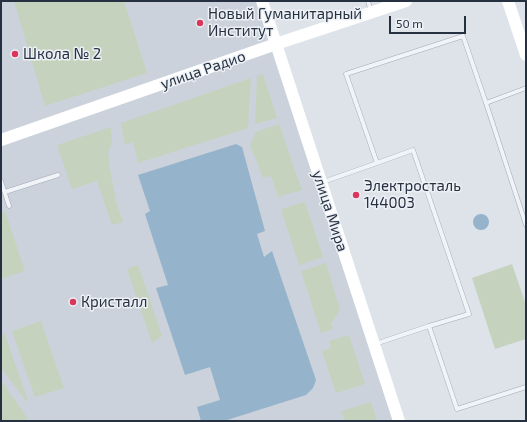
<!DOCTYPE html>
<meta charset="utf-8">
<style>
body{margin:0}
#map{position:relative;width:527px;height:422px;overflow:hidden;background:#dde3e9;font-family:"Exo 2",sans-serif}
canvas{display:block}
.frame{position:absolute;inset:0;border:2px solid #253141;pointer-events:none}
.scale{position:absolute;left:389px;top:16px;width:77px;height:18px;box-sizing:border-box;border:2px solid #253141;border-top:0;padding-left:5px;font-size:12px;line-height:14px;white-space:nowrap;color:#253141;-webkit-text-stroke:3px #edf1f6;paint-order:stroke}
</style>
<div id="map">
<canvas width="527" height="422"></canvas>
<div class="frame"></div>
<div class="scale">50 m</div>
</div>
<script>
const c = document.querySelector('canvas').getContext('2d');
c.lineJoin = 'round';
function fill(path, color) { c.fillStyle = color; c.fill(path, 'evenodd'); }
const toPath = rows => new Path2D(rows.map(r => 'M' + r).join(''));
function stroke(path, color, width, dash) { c.strokeStyle = color; c.lineWidth = width; c.lineCap = dash ? 'butt' : 'round'; c.setLineDash(dash || []); c.stroke(path); }
function drawText(font, color, halo, rows, align = 'center') {
  c.font = font + ' "Exo 2",sans-serif'; c.lineWidth = 3; c.setLineDash([]); c.textBaseline = 'middle'; c.strokeStyle = halo; c.fillStyle = color; for (const [text, x, y, turn = 0] of rows) {
    c.save(); c.translate(x, y); c.rotate((+turn || 0) * Math.PI / 180); c.textAlign = isNaN(turn) ? turn : align; if (halo) c.strokeText(text, 0, 0); c.fillText(text, 0, 0); c.restore();
  }
}
fill(toPath([
 [1,1,262,1,399,421,1,421]
]), '#cbd2db');
fill(toPath([
 [14,1,124,1,147,73,45,106],
 [263,74,277,118,255,124,257,76],
 [251,78,248,128,138,163,133,142,125,145,121,123],
 [279,124,302,190,278,197,271,176,263,178,250,145,256,132],
 [111,127,112,143,108,152,110,169,116,201,123,222,112,225,97,181,72,189,57,145],
 [305,202,323,257,299,265,281,209],
 [5,211,25,271,1,279,1,213],
 [326,263,340,310,331,324,333,329,321,333,301,271],
 [512,264,526,305,526,339,495,349,472,278],
 [138,265,162,336,152,343,127,269],
 [41,321,64,388,35,397,12,331],
 [4,332,28,401,27,402,1,368,1,338],
 [349,335,365,384,336,393,322,351,331,348,329,341],
 [1,380,28,419,21,421,1,421],
 [371,402,377,421,345,421,341,411]
]), '#c5d3be');
fill(toPath([
 [236,144,242,147,265,231,257,234,264,257,272,251,316,380,313,388,306,395,224,421,201,421,197,407,220,400,210,367,185,375,156,288,168,285,145,214,150,211,138,175],
 '473 222a8 8 0 1 1 16 0a8 8 0 1 1-16 0Z'
]), '#95b4cc');
const service = toPath([
 [368,1,371,12],
 [526,88,486,103,526,225],
 [377,163,413,150,469,314,429,326],
 [1,181,9,206],
 [323,182,377,163,346,74,463,36,486,103],
 [5,192,58,175],
 [375,344,429,326,457,409,526,387]
]);
stroke(service, '#a2aab3', 5);
stroke(service, '#f0f3f7', 4);
stroke(toPath([
 [262,1,399,421],
 [508,1,526,55],
 [1,140,276,44,406,1]
]), '#fff', 12);
for (const [x, y, r, color] of [
 [200,23,4,"#da365b"],
 [15,54,4,"#da365b"],
 [356,195,4,"#da365b"],
 [73,302,4,"#da365b"]
]) { const dot = new Path2D(); dot.arc(x, y, r, 0, 2 * Math.PI); c.fillStyle = color; c.fill(dot); stroke(dot, '#edf1f6', 1.5); }
drawText('15px', '#253141', '#edf1f6', [
 ["Новый Гуманитарный",208,14],
 ["Институт",208,31],
 ["Школа № 2",23,54],
 ["Электросталь",364,186],
 ["144003",364,203],
 ["Кристалл",81,302]
], 'left');
drawText('15px', '#253141', '#edf1f6', [
 ["улица Радио",203,70,-19],
 ["улица Мира",330,211,72]
]);
</script>
